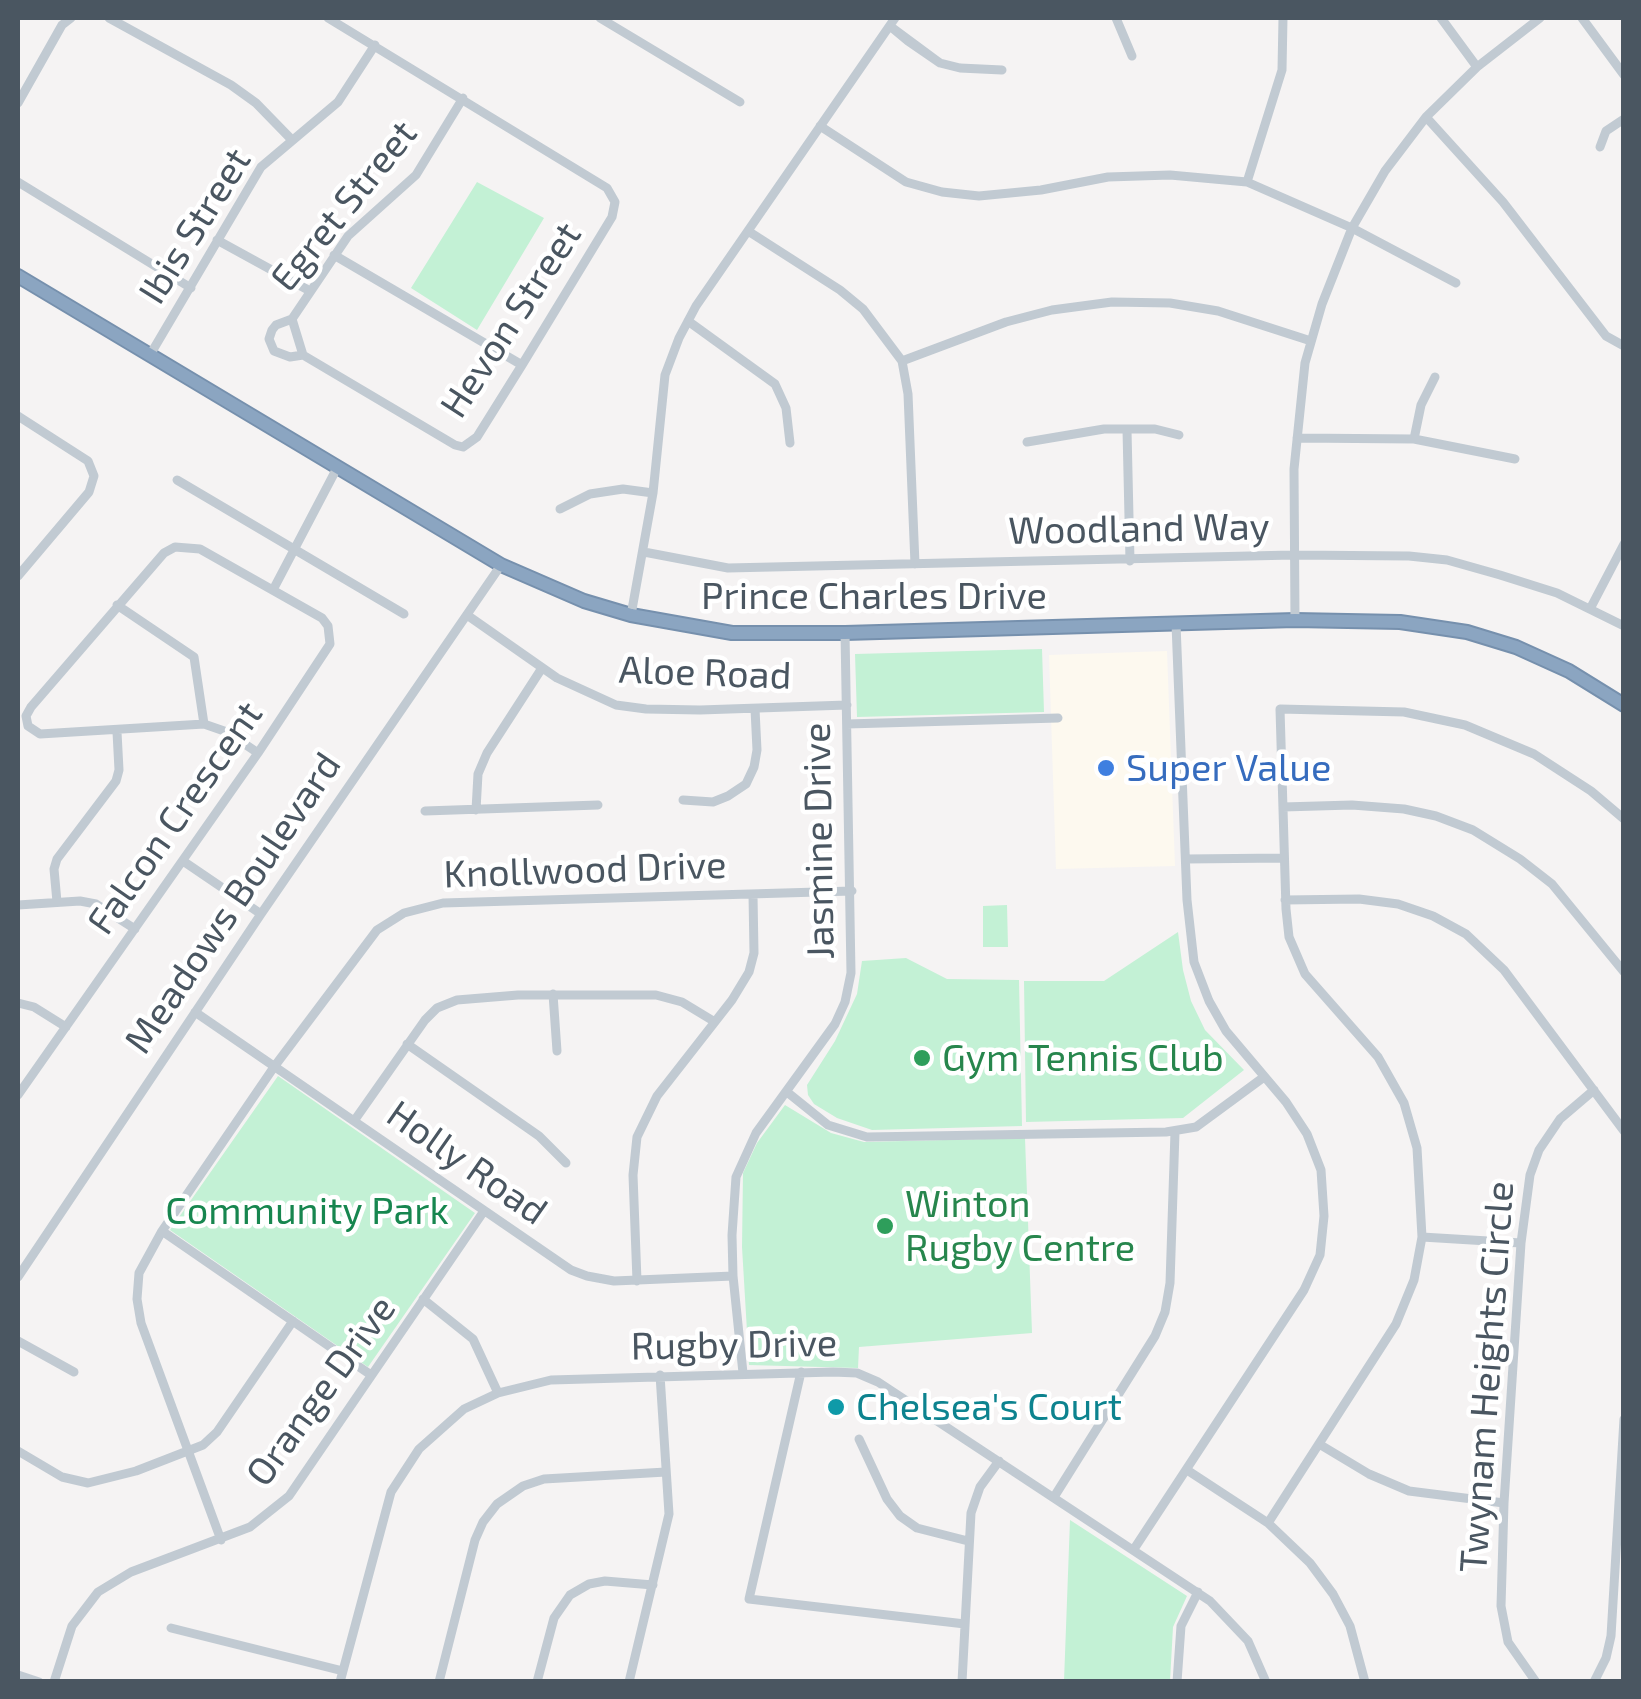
<!DOCTYPE html>
<style>
body{margin:0}
#map{position:relative;width:1641px;height:1699px;overflow:hidden;background:#f5f3f3;font-family:"Exo 2",sans-serif}
canvas{display:block}
.frame{position:absolute;inset:0;border:20px solid #4a5661;pointer-events:none}
</style>
<div id="map">
<canvas width="1641" height="1699"></canvas>
<div class="frame"></div>
</div>
<script>
const c = document.querySelector('canvas').getContext('2d');
c.lineJoin = 'round';
function fill(path, color) { c.fillStyle = color; c.fill(path, 'evenodd'); }
const toPath = rows => new Path2D(rows.map(r => 'M' + r).join(''));
function stroke(path, color, width, dash) { c.strokeStyle = color; c.lineWidth = width; c.lineCap = dash ? 'butt' : 'round'; c.setLineDash(dash || []); c.stroke(path); }
function drawText(font, color, halo, rows, align = 'center') {
  c.font = font + ' "Exo 2",sans-serif'; c.lineWidth = 9; c.setLineDash([]); c.textBaseline = 'middle'; c.strokeStyle = halo; c.fillStyle = color; for (const [text, x, y, turn = 0] of rows) {
    c.save(); c.translate(x, y); c.rotate((+turn || 0) * Math.PI / 180); c.textAlign = isNaN(turn) ? turn : align; if (halo) c.strokeText(text, 0, 0); c.fillText(text, 0, 0); c.restore();
  }
}
fill(toPath([
 [1167,651,1175,866,1056,869,1049,655]
]), '#fdf9ef');
fill(toPath([
 [477,182,544,218,477,330,411,288],
 [1042,649,1044,712,857,717,855,654],
 [1007,905,1008,947,983,947,983,906],
 [1178,932,1183,970,1191,1001,1205,1030,1244,1070,1183,1118,1026,1122,1024,981,1104,981],
 [906,958,947,979,1019,980,1022,1126,872,1130,837,1118,814,1104,808,1095,807,1085,835,1041,857,994,862,961],
 [278,1076,475,1213,368,1367,170,1230],
 [785,1105,831,1133,864,1142,1025,1138,1032,1333,859,1347,858,1368,749,1365,742,1247,743,1173,757,1143],
 [1070,1520,1187,1596,1173,1627,1170,1681,1064,1681]
]), '#c3f1d5');
const highway = toPath([
 [18,276,501,565,584,601,631,615,732,633,845,633,1295,620,1400,622,1467,632,1516,647,1569,671,1624,705]
]);
stroke(highway, '#7690ad', 16);
stroke(toPath([
 [109,18,231,85,256,103,292,140],
 [600,18,740,102],
 [1116,18,1132,56],
 [1441,18,1477,67],
 [1582,18,1624,75],
 [960,68,940,63,890,26,908,41,940,63,960,68,1002,70],
 [18,103,62,25,71,18],
 [1426,117,1503,202,1606,336,1624,346],
 [820,126,906,182,942,192,979,196,1041,190,1108,177,1170,175,1247,182,1352,228,1456,283],
 [1600,147,1606,131,1624,119],
 [18,182,191,288],
 [1247,182,1282,70,1283,18],
 [748,231,840,290,863,309,902,361,908,394,915,564],
 [217,240,310,291],
 [334,255,522,365],
 [292,319,276,325,272,330,269,339,274,351,290,357,303,355,455,445,463,447,477,437,522,365,612,217,615,202,607,188,328,18],
 [688,321,775,384,786,408,790,443],
 [150,355,261,167,338,102,375,45],
 [303,355,292,319,348,236,416,175,463,98],
 [902,361,1006,322,1052,310,1112,302,1170,303,1218,311,1311,341],
 [18,416,88,461,94,476,89,492,18,576],
 [1127,430,1130,561],
 [1297,438,1414,439,1515,459],
 [1414,439,1421,405,1435,377],
 [1027,442,1104,429,1155,429,1179,435],
 [177,480,404,614],
 [560,509,590,494,623,489,653,493],
 [644,552,728,568,1293,555,1409,556,1447,560,1500,575,1557,593,1624,626],
 [274,588,337,468],
 [117,605,194,657,204,724],
 [1590,609,1624,544],
 [467,615,557,678,616,705,646,709,700,710,847,705],
 [631,615,653,493,665,375,679,338,696,306,895,18],
 [1295,620,1294,469,1305,363,1322,304,1352,228,1385,171,1426,117,1477,67,1540,18],
 [847,724,1058,718],
 [683,800,713,802,728,796,746,784,754,767,757,750,755,709],
 [1283,807,1352,805,1404,809,1436,816,1473,830,1520,859,1552,884,1624,972],
 [476,810,478,774,487,753,542,668],
 [425,811,598,805],
 [1186,859,1284,858],
 [183,861,261,914],
 [1285,900,1359,899,1398,904,1433,916,1466,934,1504,970,1624,1131],
 [57,902,54,869,57,859,116,781,119,770,117,732],
 [18,905,80,901,96,904,135,929],
 [553,994,557,1051],
 [18,1003,34,1007,66,1027],
 [195,1012,571,1270,587,1276,614,1281,733,1276],
 [407,1044,539,1136,566,1163],
 [787,1092,828,1125,867,1137,1166,1132,1196,1127,1264,1077],
 [18,1095,258,753,330,644,328,626,322,618,200,549,175,547,164,553,31,707,26,716,28,726,40,734,204,724,227,732,258,753],
 [354,1121,425,1020,437,1008,457,1000,518,995,656,995,682,1002,715,1022],
 [162,1231,371,1375],
 [1422,1237,1521,1243],
 [18,1277,261,914,501,565],
 [637,1281,633,1175,637,1137,657,1096,732,1000,749,972,754,953,753,895],
 [423,1299,473,1339,498,1393],
 [18,1341,74,1372],
 [801,1372,749,1599,965,1624],
 [743,1373,733,1276,732,1235,736,1177,756,1133,835,1024,845,1002,851,973,845,633],
 [859,1439,887,1499,900,1516,917,1528,968,1541],
 [1319,1444,1369,1474,1409,1491,1504,1503],
 [18,1451,62,1477,88,1483,136,1471,203,1445,217,1432,293,1321],
 [1187,1470,1268,1523,1310,1563,1333,1594,1350,1626,1365,1682],
 [1054,1497,1155,1336,1165,1312,1170,1283,1175,1132],
 [1268,1523,1396,1324,1414,1280,1422,1237,1417,1148,1404,1103,1378,1057,1305,974,1289,937,1286,909,1280,709,1404,712,1465,725,1534,754,1591,791,1624,819],
 [221,1540,141,1323,137,1299,139,1273,162,1231,274,1067,377,930,404,913,443,903,852,891],
 [1134,1549,1304,1290,1320,1255,1324,1216,1321,1170,1307,1134,1286,1102,1226,1031,1209,1001,1194,962,1187,900,1176,624],
 [171,1628,343,1671],
 [18,1675,39,1682],
 [54,1682,72,1626,98,1592,131,1572,250,1527,289,1496,484,1211],
 [340,1682,391,1492,419,1449,464,1409,498,1393,551,1380,833,1372,857,1373,878,1382,1210,1601,1248,1641,1266,1682],
 [439,1682,475,1540,483,1522,497,1504,523,1486,544,1479,666,1472],
 [537,1682,554,1618,570,1595,589,1584,605,1581,653,1585],
 [629,1682,669,1514,660,1375],
 [962,1682,971,1513,980,1487,999,1461],
 [1177,1682,1181,1626,1198,1592],
 [1536,1682,1508,1642,1501,1606,1504,1503,1521,1243,1530,1175,1539,1150,1560,1119,1594,1090],
 [1594,1682,1606,1658,1611,1636,1624,1419]
]), '#c1cad2', 9);
stroke(highway, '#8ba5c1', 12);
for (const [x, y, r, color] of [
 [1106,768,10,"#3f7fe0"],
 [922,1058,10,"#2e9e5b"],
 [885,1226,10,"#2e9e5b"],
 [836,1407,10,"#0f9aa8"]
]) { const dot = new Path2D(); dot.arc(x, y, r, 0, 2 * Math.PI); c.fillStyle = color; c.fill(dot); stroke(dot, '#fff', 4); }
drawText('38px', '#4a5661', '#fff', [
 ["Egret Street",344,206,-51],
 ["Ibis Street",195,226,-58],
 ["Hevon Street",511,320,-57],
 ["Woodland Way",1139,529,-1],
 ["Prince Charles Drive",874,596],
 ["Aloe Road",705,673,2],
 ["Falcon Crescent",175,818,-55],
 ["Jasmine Drive",819,841,-91],
 ["Knollwood Drive",585,870,-2],
 ["Meadows Boulevard",233,903,-56],
 ["Holly Road",467,1163,35],
 ["Rugby Drive",734,1345,-1],
 ["Twynam Heights Circle",1487,1377,-86],
 ["Orange Drive",321,1391,-54]
]);
drawText('38px', '#366cbe', '#fff', [
 ["Super Value",1126,768]
], 'left');
drawText('38px', '#27864d', '#fff', [
 ["Gym Tennis Club",942,1058],
 ["Winton",905,1204],
 ["Rugby Centre",905,1248]
], 'left');
drawText('38px', '#17864f', '#fff', [
 ["Community Park",307,1211]
]);
drawText('38px', '#0d838f', '#fff', [
 ["Chelsea's Court",856,1407]
], 'left');
</script>
